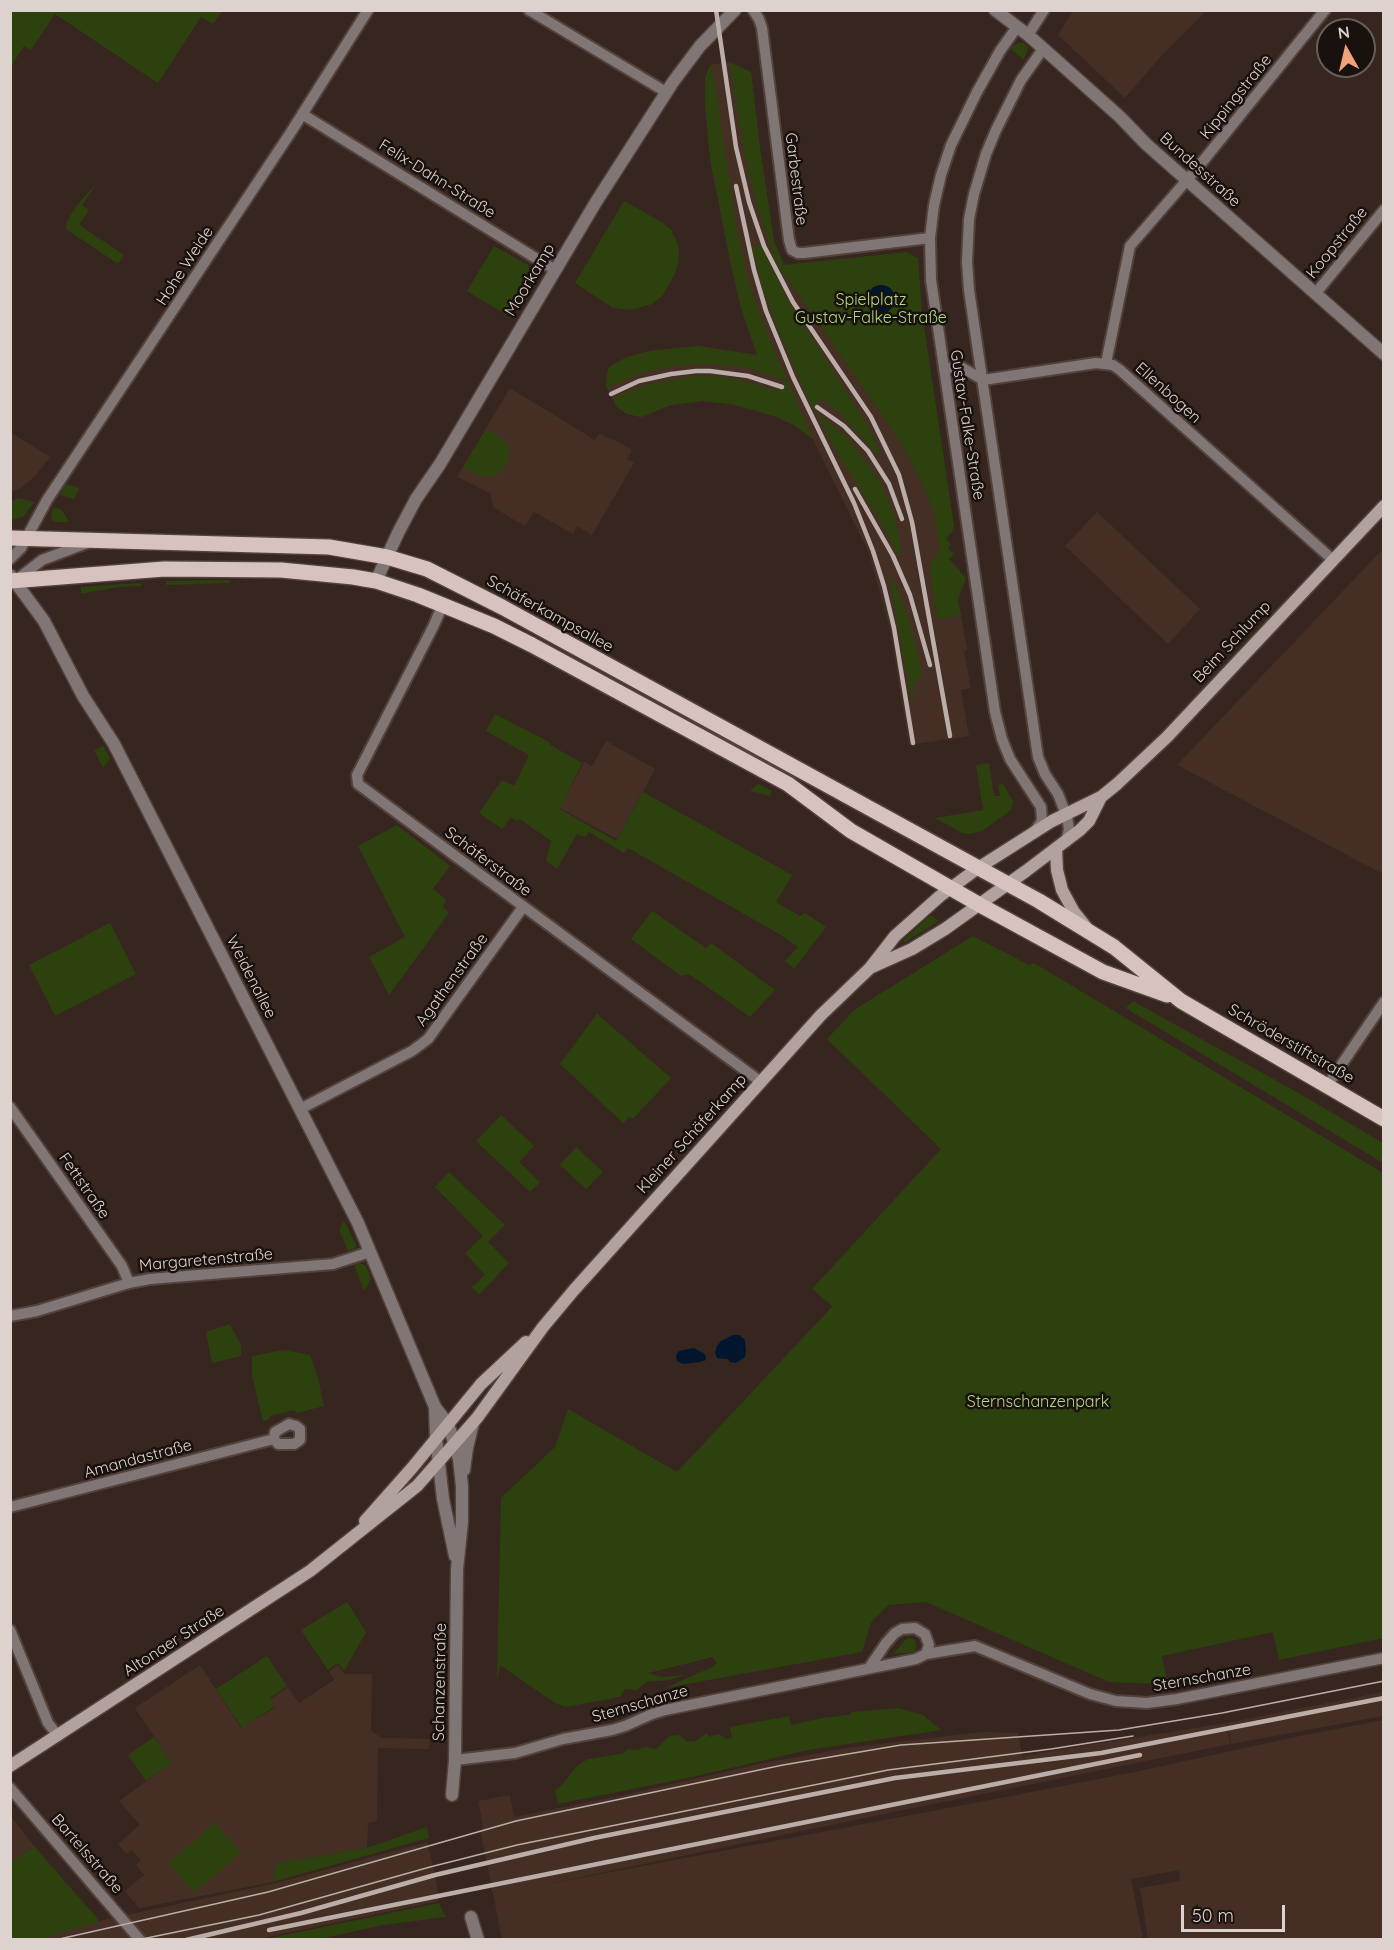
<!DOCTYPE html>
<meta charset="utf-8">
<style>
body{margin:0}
#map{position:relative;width:1394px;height:1950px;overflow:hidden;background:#37261f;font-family:Quicksand,sans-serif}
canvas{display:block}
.frame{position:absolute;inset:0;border:12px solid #ddd2cd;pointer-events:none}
.north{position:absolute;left:1316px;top:18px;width:60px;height:60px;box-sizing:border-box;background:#19110e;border:2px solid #675e5a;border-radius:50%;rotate:352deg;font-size:16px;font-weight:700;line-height:24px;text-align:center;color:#ddd2cd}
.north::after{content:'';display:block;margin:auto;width:21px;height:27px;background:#f0a27a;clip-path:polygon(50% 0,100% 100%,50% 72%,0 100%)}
.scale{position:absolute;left:1181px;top:1905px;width:104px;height:27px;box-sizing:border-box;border:3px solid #ddd2cd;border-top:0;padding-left:8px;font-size:18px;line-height:21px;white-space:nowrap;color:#ddd2cd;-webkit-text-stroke:4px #19110e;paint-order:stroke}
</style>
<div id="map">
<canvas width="1394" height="1950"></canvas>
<div class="frame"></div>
<div class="north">N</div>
<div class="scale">50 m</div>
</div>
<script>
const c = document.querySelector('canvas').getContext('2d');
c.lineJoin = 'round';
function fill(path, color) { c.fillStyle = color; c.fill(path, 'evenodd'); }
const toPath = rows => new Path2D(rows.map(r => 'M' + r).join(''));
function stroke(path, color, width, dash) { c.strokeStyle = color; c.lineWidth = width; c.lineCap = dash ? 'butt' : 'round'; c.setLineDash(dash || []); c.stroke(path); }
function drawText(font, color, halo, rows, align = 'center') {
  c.font = font + ' Quicksand,sans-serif'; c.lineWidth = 5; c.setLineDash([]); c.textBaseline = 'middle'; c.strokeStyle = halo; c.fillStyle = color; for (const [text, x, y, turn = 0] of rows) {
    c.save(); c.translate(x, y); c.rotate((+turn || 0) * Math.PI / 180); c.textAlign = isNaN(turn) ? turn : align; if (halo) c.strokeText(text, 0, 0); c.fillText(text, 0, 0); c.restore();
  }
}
fill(toPath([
 [1073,11,1073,10,1206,11,1163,54,1125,98,1058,35],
 [729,62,751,72,760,148,774,241,792,285,897,437,923,485,933,511,941,548,929,567,937,617,939,619,961,615,967,649,964,651,971,688,961,690,969,736,909,745,890,629,869,553,813,439,794,425,774,416,731,404,703,401,671,405,641,417,627,414,617,407,606,386,606,380,609,367,627,357,650,351,698,346,757,355,741,308,730,260,710,159,705,104,705,78,710,65],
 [510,388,595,440,599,434,612,440,613,439,632,450,627,459,634,463,592,535,577,526,573,534,534,512,525,526,493,507,490,493,457,477],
 [10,432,50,457,35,476,22,487,11,493],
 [1097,512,1200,609,1168,644,1065,546],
 [1383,549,1383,874,1177,765],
 [606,741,655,769,617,839,560,808,584,762,592,766],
 [200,1665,241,1728,276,1707,271,1699,288,1687,299,1703,334,1680,329,1671,338,1665,344,1674,372,1674,371,1731,382,1738,430,1739,429,1749,378,1748,377,1821,368,1823,367,1848,276,1863,273,1882,139,1908,125,1891,144,1875,136,1865,141,1860,132,1850,126,1854,118,1844,140,1825,119,1801,172,1763,135,1708],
 [1383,1692,1383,1716,1231,1744,1227,1723],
 [1383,1720,1383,1939,1148,1939,1140,1888,1180,1881,1179,1870,1131,1879,1143,1939,502,1939,481,1834,483,1824,478,1801,510,1795,514,1817,624,1795,759,1764,853,1747,983,1732,1018,1733,1022,1756,1226,1723,1230,1744,874,1816,538,1886,1011,1796,1135,1772,1300,1736],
 [10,1815,34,1846,11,1862,10,1862],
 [427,1842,436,1879,439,1901,258,1939,33,1940,99,1921,280,1882]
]), '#452f25');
fill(toPath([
 [10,11,11,10,222,11,213,24,201,17,158,83,55,14,31,50,24,46,11,66],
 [1018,43,1024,43,1028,47,1024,60,1010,48],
 [729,62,751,72,760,148,774,241,784,265,907,252,918,258,922,313,954,526,952,532,946,539,951,544,948,548,954,554,949,559,966,578,958,600,961,615,938,619,937,617,929,567,940,548,933,511,923,485,897,437,792,285,783,275,772,251,759,212,747,167],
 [710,65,712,65,737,231,749,283,771,343,813,439,794,425,774,416,731,404,703,401,671,405,641,417,627,414,617,407,612,398,650,384,696,376,725,377,740,380,779,391,785,380,747,368,711,364,676,366,644,372,607,388,606,386,606,380,609,367,627,357,650,351,698,346,757,355,741,308,730,260,710,159,705,104,705,78],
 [97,183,82,205,89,210,79,225,124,255,118,264,66,229,67,221,77,205],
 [624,201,663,223,671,230,676,239,679,251,678,264,674,276,662,296,652,304,631,310,613,308,575,283],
 [761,245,787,299,868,426,880,452,877,455,837,410,820,399,813,410,775,322,764,293,752,247],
 [494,246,528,265,530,277,507,315,467,291],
 [816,412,848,438,880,481,894,514,902,554,898,555,880,521,836,451],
 [486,429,502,438,507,444,509,455,507,463,501,471,494,476,483,477,463,468],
 [66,484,79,488,74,499,60,495],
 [18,498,34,502,23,517,11,520,11,502],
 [53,507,62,510,69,522,56,522,52,520,51,515],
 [889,577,897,587,903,604,914,639,923,675,920,676,913,686,914,698,911,699],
 [229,580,230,583,166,585,166,581],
 [141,583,141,586,118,587,81,594,81,587],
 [495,714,551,743,550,745,582,763,560,809,616,841,643,792,792,875,776,902,800,916,805,913,826,927,794,969,785,961,798,947,781,935,628,848,624,853,589,832,585,837,577,834,557,869,546,861,551,841,520,819,517,821,511,817,502,829,479,813,502,780,514,786,529,755,486,731],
 [103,746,110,758,103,768,94,750],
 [989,763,994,796,1000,796,998,785,1003,784,1013,801,1011,810,982,831,970,834,962,833,935,818,983,810,976,765],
 [758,784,772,791,770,796,750,791],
 [397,825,450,866,433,889,446,900,443,907,449,913,389,995,369,957,405,937,358,846],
 [652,911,706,948,711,943,775,990,750,1017,689,974,681,976,631,939],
 [931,915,939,921,905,942,903,940],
 [110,923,136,974,55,1016,29,965],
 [973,936,1029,965,1034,963,1383,1173,1383,1638,1279,1660,1273,1632,1268,1633,1162,1656,1167,1681,1160,1684,1109,1682,926,1602,888,1605,871,1622,862,1652,665,1688,712,1667,717,1663,713,1657,648,1673,662,1677,685,1675,669,1680,646,1682,637,1690,625,1689,620,1697,565,1707,555,1703,500,1665,497,1681,501,1498,555,1447,568,1409,677,1472,828,1311,832,1306,812,1289,941,1149,827,1039,854,1010],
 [1133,1001,1302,1095,1383,1143,1383,1163,1126,1008],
 [597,1014,671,1078,633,1119,629,1117,623,1123,560,1064],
 [501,1115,534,1146,519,1162,540,1182,530,1192,476,1141],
 [576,1147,603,1172,586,1189,560,1165],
 [449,1172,505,1225,488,1242,509,1263,479,1295,472,1287,485,1275,465,1253,483,1236,435,1187],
 [344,1221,356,1245,354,1249,348,1251,339,1230],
 [360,1263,366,1266,371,1280,364,1291,354,1265],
 [230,1324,241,1345,241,1356,212,1363,206,1332],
 [283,1350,310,1355,318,1378,324,1406,297,1413,294,1410,270,1416,268,1420,263,1421,252,1376,252,1356],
 [347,1602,366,1632,344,1671,338,1663,328,1670,301,1630],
 [909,1638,915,1640,916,1647,914,1652,894,1654,895,1652,905,1640],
 [267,1656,287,1686,270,1698,275,1706,242,1728,216,1689],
 [898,1708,923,1715,941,1730,808,1750,692,1777,558,1804,555,1790,561,1786,576,1767,588,1759,622,1754,628,1749,637,1750,645,1747,656,1749,670,1736,680,1735,687,1742,696,1741,707,1733,709,1737,719,1734,726,1739,732,1738,730,1727,789,1716,791,1725,823,1718,848,1715,852,1712],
 [154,1737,172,1763,146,1781,128,1755],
 [215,1823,241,1853,194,1893,168,1863],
 [427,1827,429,1838,273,1882,276,1863,367,1848],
 [34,1846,96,1917,99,1922,40,1939,11,1939,11,1862],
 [439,1903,446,1917,383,1925,320,1939,265,1939]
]), '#2d410f');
fill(toPath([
 '867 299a14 14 0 1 1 28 0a14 14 0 1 1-28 0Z',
 [733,1335,739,1335,745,1340,746,1352,745,1357,736,1363,730,1362,728,1359,717,1358,715,1353,717,1346,721,1341],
 [694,1348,705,1354,706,1360,700,1362,683,1364,677,1361,676,1355,679,1351]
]), '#00162e');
const minor = toPath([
 [529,10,666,92],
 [753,10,759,19,762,28,789,240,792,250,798,253,804,253,930,238],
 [1017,27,1000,51,977,92,951,145,941,175,934,205,930,238,931,280,995,712,1002,739,1010,759,1041,807,1042,821,1035,831],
 [1028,35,1044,10],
 [1043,49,1021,80,996,130,986,154,974,194,969,219,967,262,969,290,1038,757,1045,774,1058,794,1067,817,1069,829,1066,842],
 [302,114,555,270],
 [1315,294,1384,210],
 [1106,363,1130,246,1199,166,1325,10],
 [944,369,961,367,983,380,1096,363,1113,365,1120,370,1333,560],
 [10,559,21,548,47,500,291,132,368,10],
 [14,582,42,560,87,543],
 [443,604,434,625,357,775,358,784,761,1082],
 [1327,1086,1384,1002],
 [10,1107,122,1266,129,1283],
 [300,1109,412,1051,428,1039,523,907],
 [10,1316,37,1311,129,1283,150,1279,333,1264,370,1252],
 [289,1424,296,1426,300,1429,300,1440,294,1444,278,1444,274,1439,275,1432,289,1424],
 [10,1507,274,1439],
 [10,1630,48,1723,58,1736],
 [869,1668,886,1643,895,1633,902,1629,915,1628,925,1634,929,1645,926,1654],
 [455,1760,515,1753,563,1739,612,1730,625,1726,652,1714,665,1710,916,1659,926,1654,975,1646,1090,1694,1116,1701,1147,1703,1177,1699,1384,1658],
 [10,1788,140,1940]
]);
const tertiary = toPath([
 [995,10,1028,35,1063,66,1120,117,1146,144,1384,354],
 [11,576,44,621,83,696,114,744,358,1223,435,1407,448,1424,451,1433,459,1459,462,1486,462,1522,457,1569,455,1760,452,1795],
 [376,581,398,533,416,499,440,464,596,202,673,82,700,46,735,10],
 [435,1407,436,1438,443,1499,455,1556],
 [464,1470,467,1448,473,1423],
 [471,1917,478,1940]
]);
const secondary = toPath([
 [1056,849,1057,870,1062,890,1074,912,1086,927],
 [872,967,912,949,945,929,1026,871,1080,830,1089,821,1101,797],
 [365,1521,412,1468,481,1384,526,1342],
 [10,1766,310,1571,417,1486,477,1418,543,1327,574,1290,821,1015,870,968,895,936,940,896,978,868,1052,821,1101,797,1117,784,1167,737,1384,506]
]);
const primary = toPath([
 [10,538,329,547,387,557,427,569,502,607,1039,901,1114,947,1181,1001,1384,1119],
 [10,581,164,569,281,570,353,577,376,581,418,595,494,626,532,645,788,784,851,831,980,905,1103,972,1167,995]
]);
stroke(minor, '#52423b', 14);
stroke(tertiary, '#52423b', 15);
stroke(secondary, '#52423b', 15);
stroke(primary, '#52423b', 18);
stroke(minor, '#807675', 10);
stroke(tertiary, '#807675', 12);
stroke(secondary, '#b1a19f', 12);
stroke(primary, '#d7c2bf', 15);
stroke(toPath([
 [55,1940,268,1892,516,1821,783,1765,901,1745,1119,1730,1222,1713,1384,1681],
 [137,1940,259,1915,430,1867,517,1845,888,1770,1051,1749,1133,1736]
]), '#bbaea9', 1.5);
stroke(toPath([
 [716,10,736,147,749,202,764,246,793,302,871,417,899,475,912,522,950,736],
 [736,186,754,270,766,311,793,377,854,503,873,551,884,586,894,628,913,743],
 [611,394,639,381,671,374,696,371,710,371,748,376,782,387],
 [817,407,844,426,868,451,889,484,902,519],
 [855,489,893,556,910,595,930,665],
 [269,1930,1140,1755],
 [186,1940,301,1913,435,1875,594,1838,895,1778,1101,1753,1384,1698]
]), '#bbaea9', 4.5);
drawText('16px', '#ddd2cd', '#19110e', [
 ["Kippingstraße",1236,97,-51],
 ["Bundesstraße",1200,170,42],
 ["Felix-Dahn-Straße",437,179,32],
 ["Garbestraße",796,179,83],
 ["Koopstraße",1337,243,-51],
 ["Hohe Weide",185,266,-57],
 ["Moorkamp",530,280,-59],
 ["Ellenbogen",1168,393,42],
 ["Gustav-Falke-Straße",967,425,81],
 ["Schäferkampsallee",550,614,29],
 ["Beim Schlump",1232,642,-47],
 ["Schäferstraße",488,862,37],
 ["Weidenallee",251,977,63],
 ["Agathenstraße",452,980,-54],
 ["Schröderstiftstraße",1291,1044,30],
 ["Kleiner Schäferkamp",692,1134,-48],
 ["Fettstraße",84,1186,55],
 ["Margaretenstraße",206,1260,-5],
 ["Amandastraße",138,1459,-15],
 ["Altonaer Straße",174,1641,-33],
 ["Sternschanze",1202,1678,-10],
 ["Schanzenstraße",440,1682,-89],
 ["Sternschanze",640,1704,-16],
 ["Bartelsstraße",87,1854,49]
]);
drawText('16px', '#afd880', '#19110e', [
 ["Spielplatz",871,300],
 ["Gustav-Falke-Straße",871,318],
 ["Sternschanzenpark",1038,1402]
]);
</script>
